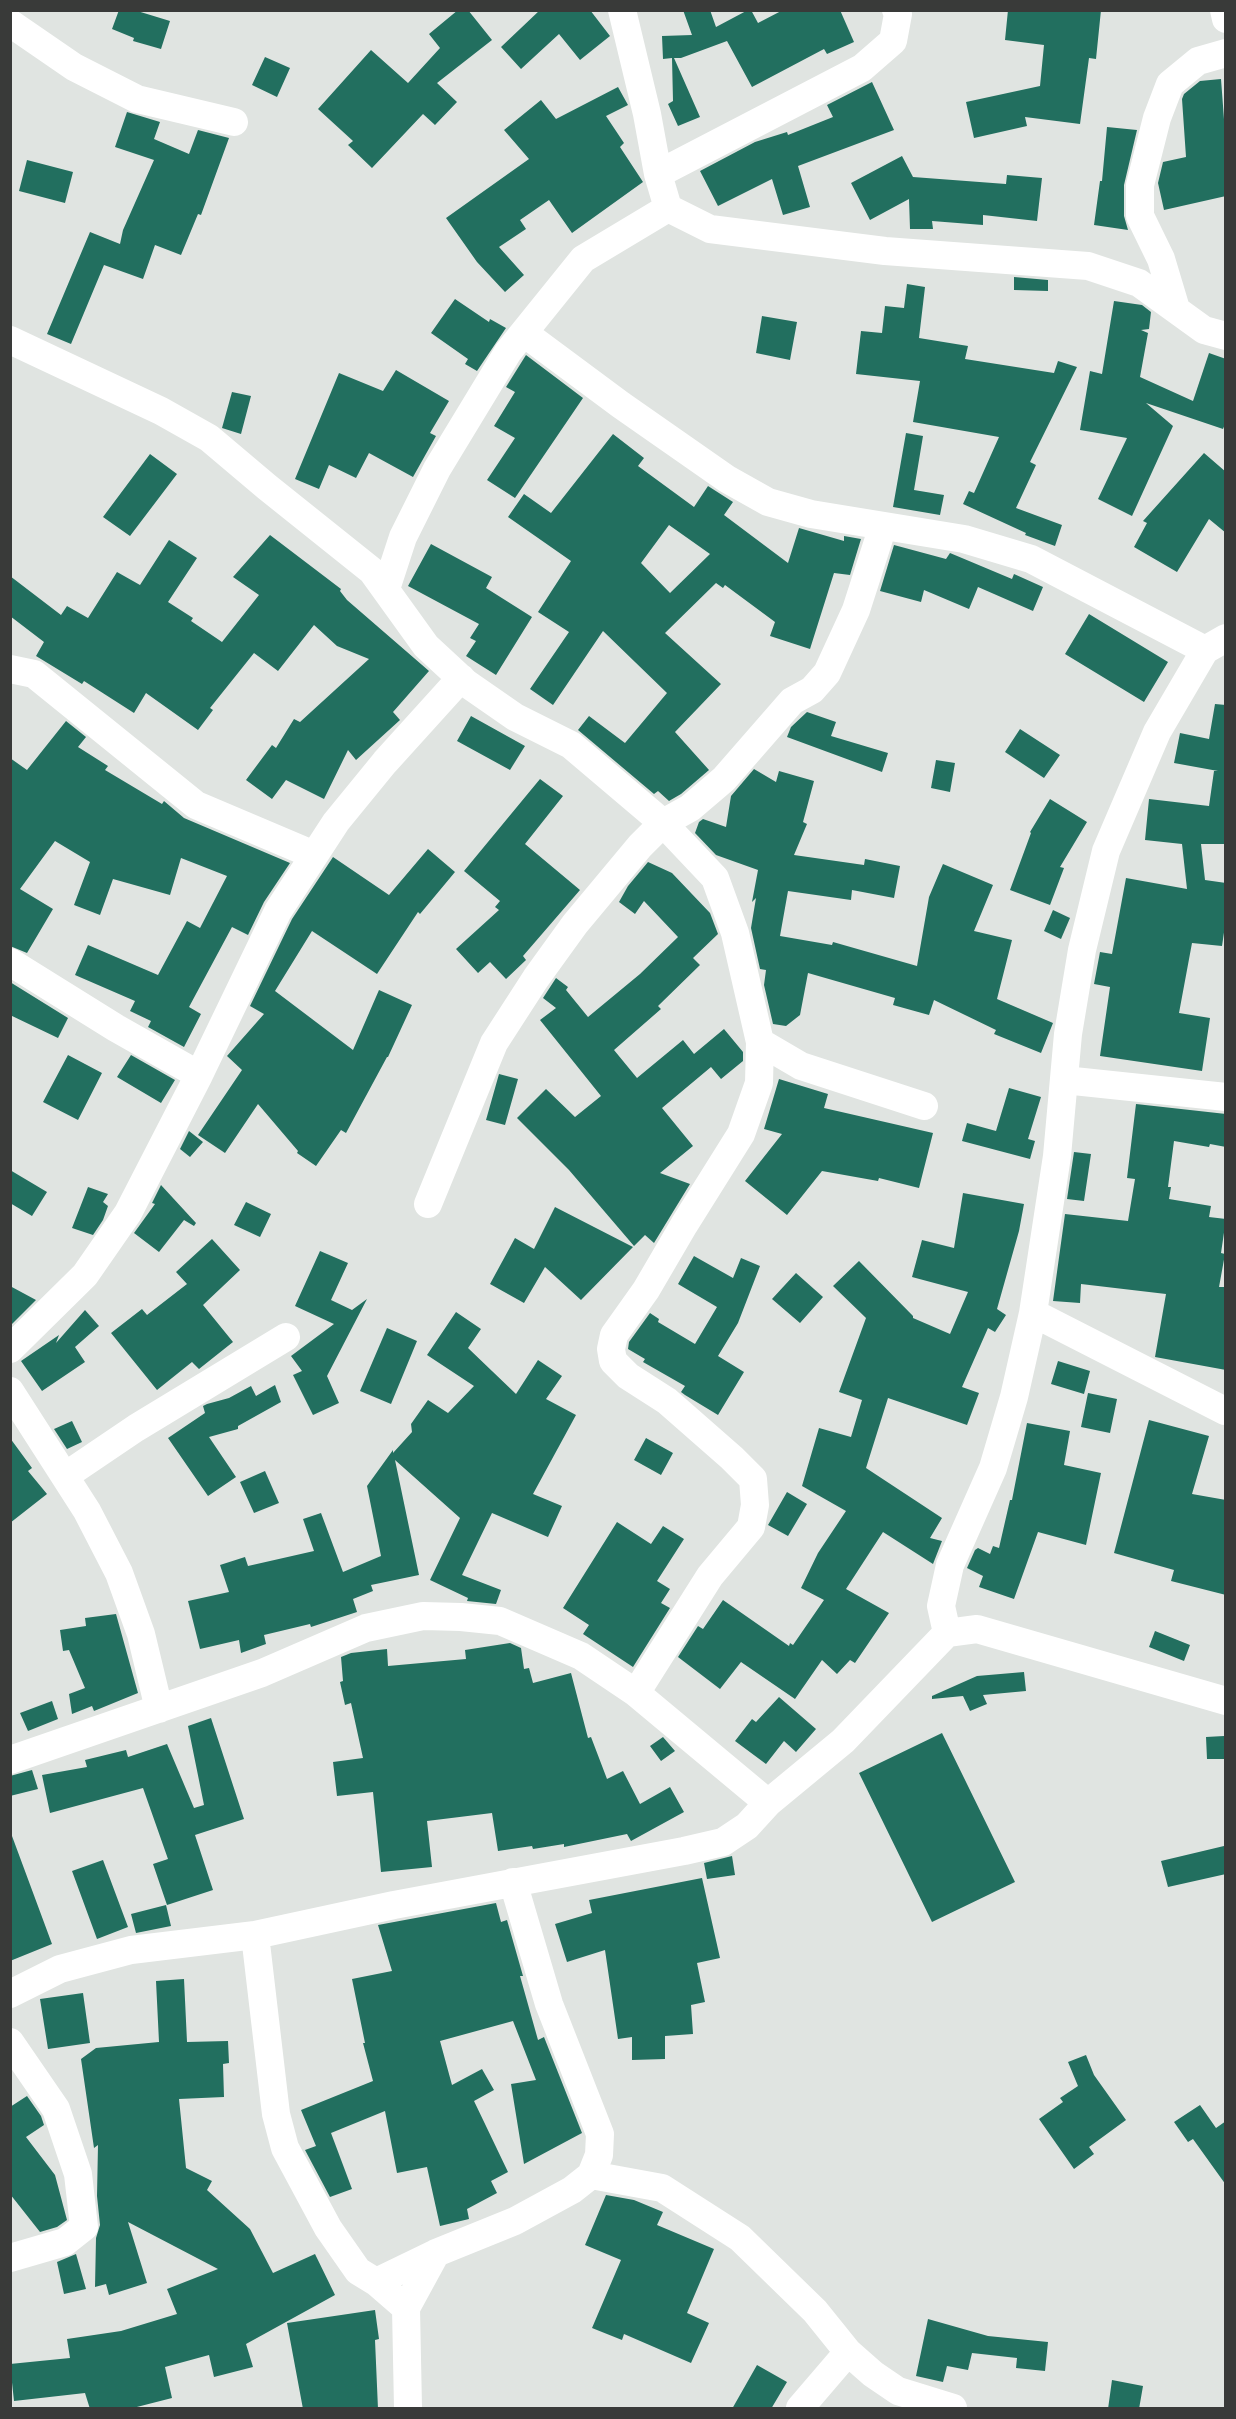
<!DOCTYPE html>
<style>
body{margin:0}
#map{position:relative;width:1236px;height:2419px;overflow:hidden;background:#e0e4e1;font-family:"Times New Roman",serif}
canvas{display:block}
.frame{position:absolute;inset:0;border:12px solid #393a39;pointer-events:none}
</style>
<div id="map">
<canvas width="1236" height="2419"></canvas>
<div class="frame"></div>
</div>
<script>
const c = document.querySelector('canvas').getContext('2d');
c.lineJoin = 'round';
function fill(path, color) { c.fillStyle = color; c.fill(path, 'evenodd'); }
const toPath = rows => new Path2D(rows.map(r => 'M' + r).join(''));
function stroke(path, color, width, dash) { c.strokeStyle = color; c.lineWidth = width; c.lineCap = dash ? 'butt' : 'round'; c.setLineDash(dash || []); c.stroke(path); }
fill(toPath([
 [119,10,134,10,170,21,161,49,133,41,134,38,112,29],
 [458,10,468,10,492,40,437,83,457,102,435,125,423,114,372,168,348,145,353,141,318,109,371,50,408,83,440,48,429,34],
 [540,10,590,10,610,36,580,60,559,34,521,69,501,47],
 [683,10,710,10,716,27,748,10,751,10,758,23,783,10,840,10,854,42,827,54,824,49,752,87,727,41,681,58,674,58,700,117,678,126,668,104,673,101,672,58,663,59,662,36,692,35],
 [1008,10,1101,10,1096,59,1089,58,1080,124,1025,117,1027,126,974,138,966,102,1040,86,1044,45,1005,40],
 [265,57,290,68,277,97,252,85],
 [1221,79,1226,146,1226,196,1164,210,1158,183,1163,162,1186,157,1182,99,1184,94,1200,81],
 [872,82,894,130,798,166,810,207,783,215,772,179,718,206,700,171,755,142,787,132,788,135,833,117,827,105],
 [618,87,628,105,606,116,624,143,620,147,643,182,572,233,549,200,520,220,526,229,499,247,524,275,505,292,477,262,446,218,529,159,504,130,541,100,556,119],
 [127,112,160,122,154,139,189,154,198,130,229,138,201,215,198,214,181,255,155,245,143,279,104,265,71,344,47,334,90,232,120,244,123,230,154,160,115,147],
 [1107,127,1137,130,1124,185,1124,216,1128,230,1094,225,1100,181,1102,181],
 [902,156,913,177,1006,184,1007,175,1042,178,1037,221,983,215,983,225,932,221,933,229,910,229,909,199,870,220,851,183],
 [27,160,73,172,65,203,19,191],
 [1014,277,1048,280,1048,291,1014,290],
 [907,284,925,287,919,338,968,346,965,359,1054,373,1058,361,1077,367,1030,462,1036,465,1016,508,1062,525,1055,546,1025,535,1026,533,963,504,969,491,974,493,999,437,913,422,920,381,856,374,861,331,882,333,885,306,904,308],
 [455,299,489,322,490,319,506,328,477,371,465,364,468,359,431,333],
 [1114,301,1142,305,1151,312,1149,329,1141,330,1148,333,1140,377,1193,401,1209,353,1226,359,1226,422,1223,429,1146,403,1173,426,1132,516,1098,499,1127,438,1080,430,1090,371,1102,374],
 [762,316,797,322,790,360,756,353],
 [526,355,583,398,515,498,487,480,515,438,494,426,515,392,506,387],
 [396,370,449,401,430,433,436,436,413,477,369,453,356,478,329,465,319,489,295,479,339,373,383,391],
 [232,392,251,396,241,434,222,428],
 [906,433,923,436,914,490,944,495,940,515,893,507],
 [613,434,644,458,638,466,694,507,708,486,733,502,724,515,788,563,799,528,844,541,844,536,861,539,850,575,834,573,810,649,770,636,775,622,725,585,723,588,716,583,665,633,721,684,675,732,709,770,681,794,669,801,658,791,654,794,578,730,589,716,625,743,667,693,603,631,553,705,530,689,569,632,538,612,571,561,508,517,524,494,551,513],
 [669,525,710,554,670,593,641,563],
 [1204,453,1226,472,1226,533,1209,519,1177,572,1134,547,1147,523,1143,521],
 [150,454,177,474,130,536,103,517],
 [270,535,341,589,340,591,347,600,429,671,393,712,400,720,356,760,348,750,324,799,286,780,272,799,246,780,272,745,276,748,294,719,300,722,369,659,337,646,314,625,278,671,254,653,210,708,213,710,198,730,146,693,134,713,84,681,82,684,36,656,44,642,10,616,10,576,61,615,67,606,88,618,117,572,140,585,169,540,197,558,168,602,193,618,191,621,222,642,259,595,233,577],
 [431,544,492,577,486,588,532,617,496,675,466,656,476,641,470,638,479,624,408,586],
 [894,545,946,559,950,553,1012,579,1014,574,1043,587,1033,611,978,587,969,609,924,590,921,602,880,591],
 [1089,614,1168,662,1144,702,1065,654],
 [1215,704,1226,705,1226,844,1201,844,1205,880,1226,883,1226,919,1222,946,1192,943,1179,1013,1210,1018,1202,1071,1100,1056,1110,987,1094,984,1100,952,1112,954,1126,878,1187,889,1182,844,1145,840,1149,799,1209,806,1214,771,1218,771,1174,763,1180,733,1209,739],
 [807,712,836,722,831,736,888,753,882,772,787,737,791,727],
 [471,716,525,746,510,770,457,741],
 [66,721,86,737,78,747,108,766,105,770,162,804,164,801,184,818,290,863,264,902,248,935,232,927,189,1007,201,1014,184,1047,148,1027,151,1021,130,1011,135,1001,75,975,88,945,158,975,187,921,200,928,227,876,181,858,170,895,113,879,100,915,74,905,90,862,55,841,20,889,53,909,27,953,10,946,10,758,27,770],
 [1020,729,1060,755,1044,778,1005,752],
 [936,760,955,763,950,792,931,788],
 [754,769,776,782,779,771,814,781,803,822,807,824,794,855,864,865,865,859,900,866,894,898,852,890,851,900,788,891,780,936,832,945,833,942,917,966,929,897,943,864,993,885,974,931,1012,940,997,999,1053,1023,1041,1053,994,1034,996,1030,934,1000,929,1015,893,1005,895,998,808,973,800,1015,786,1026,773,1024,764,985,766,970,760,969,751,928,756,898,752,902,758,870,716,855,695,833,699,822,703,819,726,827,731,796],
 [540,779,563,796,525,844,580,890,523,956,526,960,506,979,490,962,478,973,456,949,499,910,495,907,500,901,464,871],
 [1050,799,1087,822,1060,867,1064,868,1050,905,1010,890,1031,833,1030,832],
 [428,849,455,872,420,914,418,912,377,974,312,931,275,991,353,1050,379,990,412,1005,388,1057,387,1057,346,1133,341,1130,316,1166,297,1153,298,1151,258,1104,225,1153,198,1135,242,1070,227,1056,264,1014,250,1006,292,919,333,857,389,895],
 [648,862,672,873,710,913,718,934,693,958,700,965,658,1006,661,1009,614,1050,637,1078,683,1040,694,1054,724,1029,743,1052,743,1061,721,1079,711,1067,662,1108,693,1146,660,1173,690,1184,654,1243,645,1235,634,1246,569,1170,517,1118,546,1089,575,1117,601,1096,540,1020,556,1008,543,998,556,978,568,987,566,990,588,1017,640,974,678,937,644,901,635,914,619,902,628,886],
 [1053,910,1070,918,1061,939,1044,931],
 [10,982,68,1018,58,1038,10,1015],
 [68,1055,102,1073,78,1120,43,1102],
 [131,1055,175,1080,161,1103,117,1077],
 [499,1074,518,1079,505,1125,486,1120],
 [779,1079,828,1094,824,1108,933,1133,919,1188,879,1178,878,1181,822,1171,787,1215,745,1181,782,1134,764,1129],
 [1009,1088,1041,1097,1028,1139,1035,1141,1030,1159,962,1141,967,1123,996,1131],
 [1136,1104,1226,1114,1226,1147,1210,1144,1209,1147,1174,1141,1168,1187,1171,1187,1169,1199,1211,1206,1209,1217,1226,1219,1221,1253,1225,1254,1219,1287,1226,1287,1226,1370,1155,1357,1166,1294,1081,1284,1080,1303,1053,1301,1065,1214,1128,1221,1135,1179,1127,1178],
 [189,1131,203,1142,190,1157,180,1149],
 [1074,1152,1091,1154,1084,1201,1067,1199],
 [10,1170,47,1192,32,1216,10,1203],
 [161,1185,196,1223,194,1226,184,1220,159,1252,134,1233,155,1204,152,1203],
 [88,1187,108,1194,103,1202,108,1206,103,1220,93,1235,72,1228],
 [963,1193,1024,1204,1019,1231,997,1309,1006,1315,995,1332,988,1328,962,1387,979,1393,967,1425,888,1398,866,1468,942,1518,930,1538,942,1541,933,1564,883,1532,846,1589,889,1613,855,1663,850,1660,837,1674,822,1660,795,1699,741,1662,720,1689,678,1657,698,1626,703,1629,723,1600,789,1646,790,1643,793,1645,824,1600,801,1588,818,1553,846,1511,802,1486,819,1428,851,1437,862,1400,839,1392,866,1318,833,1286,859,1261,913,1316,913,1318,950,1334,968,1292,912,1277,922,1240,954,1248],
 [246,1202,271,1214,260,1237,234,1225],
 [555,1207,633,1247,581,1300,545,1267,524,1303,490,1284,515,1238,534,1249],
 [212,1239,240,1270,203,1305,233,1342,199,1369,192,1362,157,1390,111,1333,142,1309,147,1315,187,1284,176,1272],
 [320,1251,348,1263,331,1300,352,1310,367,1299,327,1376,339,1403,313,1415,293,1375,302,1371,291,1356,334,1324,295,1306],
 [694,1256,733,1278,741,1258,760,1266,738,1323,718,1356,744,1372,718,1415,685,1395,681,1392,685,1386,643,1362,645,1359,628,1349,629,1342,650,1313,659,1319,658,1322,695,1344,717,1307,678,1284],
 [796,1273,823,1297,800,1323,772,1299],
 [10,1286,36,1300,11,1325,10,1325],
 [85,1310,99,1326,75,1347,85,1362,42,1391,21,1361,59,1335,56,1343],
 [456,1312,481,1329,468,1348,516,1394,538,1360,562,1376,546,1399,576,1415,533,1494,562,1506,548,1537,492,1513,462,1575,501,1590,496,1604,467,1601,468,1598,430,1580,460,1518,395,1460,419,1575,371,1585,373,1591,353,1599,357,1612,311,1627,310,1624,264,1635,266,1644,241,1653,239,1640,200,1649,188,1601,229,1592,220,1565,245,1557,248,1566,314,1551,303,1519,321,1513,343,1572,381,1556,367,1486,393,1450,393,1453,412,1432,411,1424,428,1400,448,1413,474,1386,427,1355],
 [387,1328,417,1341,391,1404,360,1391],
 [1058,1361,1090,1371,1084,1394,1051,1384],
 [275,1385,281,1402,238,1426,238,1429,209,1437,236,1477,208,1496,168,1438,205,1413,203,1406,207,1404,229,1398,251,1386,256,1396],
 [1088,1393,1117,1399,1110,1433,1081,1427],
 [1149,1420,1209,1436,1192,1494,1226,1500,1226,1595,1171,1581,1174,1570,1114,1553],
 [72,1421,82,1442,67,1449,54,1429],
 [1027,1423,1070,1431,1064,1465,1101,1473,1086,1545,1038,1532,1014,1599,979,1587,983,1576,967,1568,975,1550,978,1548,990,1554,993,1546,999,1548,1010,1500,1012,1500],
 [10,1438,32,1468,28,1471,47,1494,10,1523],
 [646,1438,673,1453,661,1475,634,1460],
 [265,1471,279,1503,254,1513,240,1482],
 [787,1492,807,1504,788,1536,768,1525],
 [617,1522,651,1544,663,1526,684,1539,657,1581,670,1589,661,1603,670,1608,633,1667,583,1634,589,1625,563,1608],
 [116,1614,138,1693,94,1711,92,1706,72,1714,69,1694,85,1688,69,1650,63,1651,60,1630,86,1626,85,1618],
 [1155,1631,1190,1645,1184,1661,1149,1647],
 [510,1643,521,1648,524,1669,529,1668,533,1683,571,1673,588,1738,591,1737,607,1779,623,1771,640,1804,670,1787,684,1812,631,1841,627,1834,564,1847,564,1844,533,1849,532,1846,498,1851,492,1813,427,1821,432,1867,381,1872,373,1792,337,1796,333,1762,363,1758,351,1703,345,1705,340,1682,343,1681,341,1657,351,1653,387,1649,388,1666,466,1659,465,1650],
 [1024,1672,1026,1691,983,1695,987,1704,970,1711,963,1696,932,1699,932,1696,977,1676],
 [779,1697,816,1729,796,1752,784,1741,766,1764,735,1741,752,1719,756,1722],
 [52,1701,58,1719,28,1731,20,1713],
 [211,1718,244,1819,195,1835,213,1890,167,1905,153,1864,168,1859,143,1788,50,1813,42,1775,87,1767,85,1760,126,1750,128,1757,167,1744,194,1808,204,1805,188,1726],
 [942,1733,1015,1882,932,1922,859,1773],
 [1224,1736,1224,1759,1207,1759,1206,1737],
 [663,1737,675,1751,661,1761,650,1746],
 [32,1770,38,1789,10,1796,10,1776],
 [12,1836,52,1944,10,1961,10,1837],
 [1224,1846,1226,1874,1168,1887,1161,1861],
 [732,1856,735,1875,707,1879,704,1863],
 [103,1860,128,1927,97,1939,72,1871],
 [702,1878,720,1958,697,1963,705,2002,691,2005,693,2034,665,2036,665,2059,632,2060,632,2037,618,2039,605,1950,567,1962,555,1924,592,1913,589,1900],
 [496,1903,501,1922,507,1920,523,1976,520,1976,538,2040,544,2037,582,2133,524,2164,511,2084,536,2080,513,2021,440,2041,452,2085,482,2069,494,2090,474,2101,508,2172,491,2181,497,2193,467,2209,469,2219,440,2226,427,2167,397,2173,385,2111,331,2133,352,2189,330,2197,305,2150,316,2146,301,2110,373,2081,363,2043,365,2043,352,1979,392,1971,378,1925],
 [166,1905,171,1926,136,1933,131,1914],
 [184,1979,187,2042,228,2041,229,2063,223,2064,224,2097,179,2099,186,2168,212,2181,207,2190,250,2229,273,2273,315,2254,335,2295,246,2344,253,2367,214,2377,209,2355,165,2367,172,2398,129,2409,90,2409,85,2393,14,2401,10,2364,70,2358,67,2339,121,2331,177,2314,167,2289,218,2269,128,2222,147,2283,109,2295,106,2284,95,2287,96,2238,100,2225,97,2196,98,2145,94,2148,81,2059,96,2048,159,2042,156,1981],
 [83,1993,90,2043,48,2049,40,1999],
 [1086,2055,1094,2075,1126,2120,1089,2147,1094,2154,1074,2169,1039,2119,1063,2102,1060,2098,1078,2086,1068,2062],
 [27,2096,41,2116,44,2125,26,2137,55,2175,67,2220,57,2227,40,2232,10,2194,10,2107],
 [1200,2105,1216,2128,1226,2121,1226,2185,1193,2139,1188,2142,1174,2122],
 [606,2195,634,2200,663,2212,657,2225,714,2249,687,2313,709,2323,691,2363,624,2334,622,2340,592,2328,621,2260,585,2245],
 [76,2254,86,2289,64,2294,57,2262],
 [375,2310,379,2339,375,2340,378,2409,303,2409,287,2323],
 [928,2319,988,2336,1048,2342,1045,2371,1016,2368,1017,2358,972,2353,968,2370,947,2366,943,2382,916,2376],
 [757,2365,787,2382,771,2409,732,2409],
 [1112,2380,1143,2386,1139,2409,1108,2409]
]), '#226f5f');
stroke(toPath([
 [622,10,647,114,658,174,668,208,710,229,885,251,1088,266,1139,283,1204,330,1226,336],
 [1224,10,1226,19],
 [10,23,74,67,137,99,234,122],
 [658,174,862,68,893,41,898,14,896,10],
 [1176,309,1161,259,1140,216,1140,185,1157,118,1170,84,1198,61,1226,53],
 [524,333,621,405,727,479,768,502,811,514,964,539,1031,559,1205,650],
 [10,340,161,411,209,438,267,487,372,571,426,646,466,683,515,717,571,745,663,823,715,878,735,933,760,1042,759,1083,741,1134,684,1225,646,1290,614,1335,611,1349,613,1361,628,1376,667,1401,732,1458,753,1479,755,1505,751,1527,710,1576,636,1693],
 [386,589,403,537,437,469,508,352,583,259,668,208],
 [10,669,34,674,196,805,314,855],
 [10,962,116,1028,199,1075],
 [760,1042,801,1066,924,1106],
 [1064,1080,1226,1097],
 [428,1204,494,1043,536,978,575,924,640,846,663,823,690,808,724,779,792,701,812,690,827,673,856,610,883,526],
 [1033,1313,1225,1411],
 [10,1349,85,1275,128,1213,199,1075,278,911,336,822,385,762,461,678],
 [10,1391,87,1511,119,1573,141,1634,159,1709],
 [65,1476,136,1428,286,1337],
 [947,1633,941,1606,950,1565,993,1468,1014,1397,1033,1313,1057,1156,1068,1034,1082,950,1106,851,1157,732,1205,650,1226,638],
 [10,1760,262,1673,366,1628,423,1616,461,1617,500,1621,581,1656,636,1693,768,1803],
 [255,1935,276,2114,285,2148,328,2228,358,2271,376,2282,406,2308],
 [10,1994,60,1969,131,1950,255,1935,394,1905,684,1851,723,1842,747,1826,768,1803,843,1741,947,1633,977,1629,1226,1701],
 [10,2042,56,2109,78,2174,84,2227,65,2242,10,2258],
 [591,2175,662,2188,740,2238,815,2311,848,2352,873,2374,898,2391,953,2408],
 [376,2282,436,2253,515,2221,572,2190,591,2175,599,2155,600,2134,549,2004,513,1882],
 [408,2408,406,2308,436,2253],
 [800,2408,848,2352]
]), '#fff', 28);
</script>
